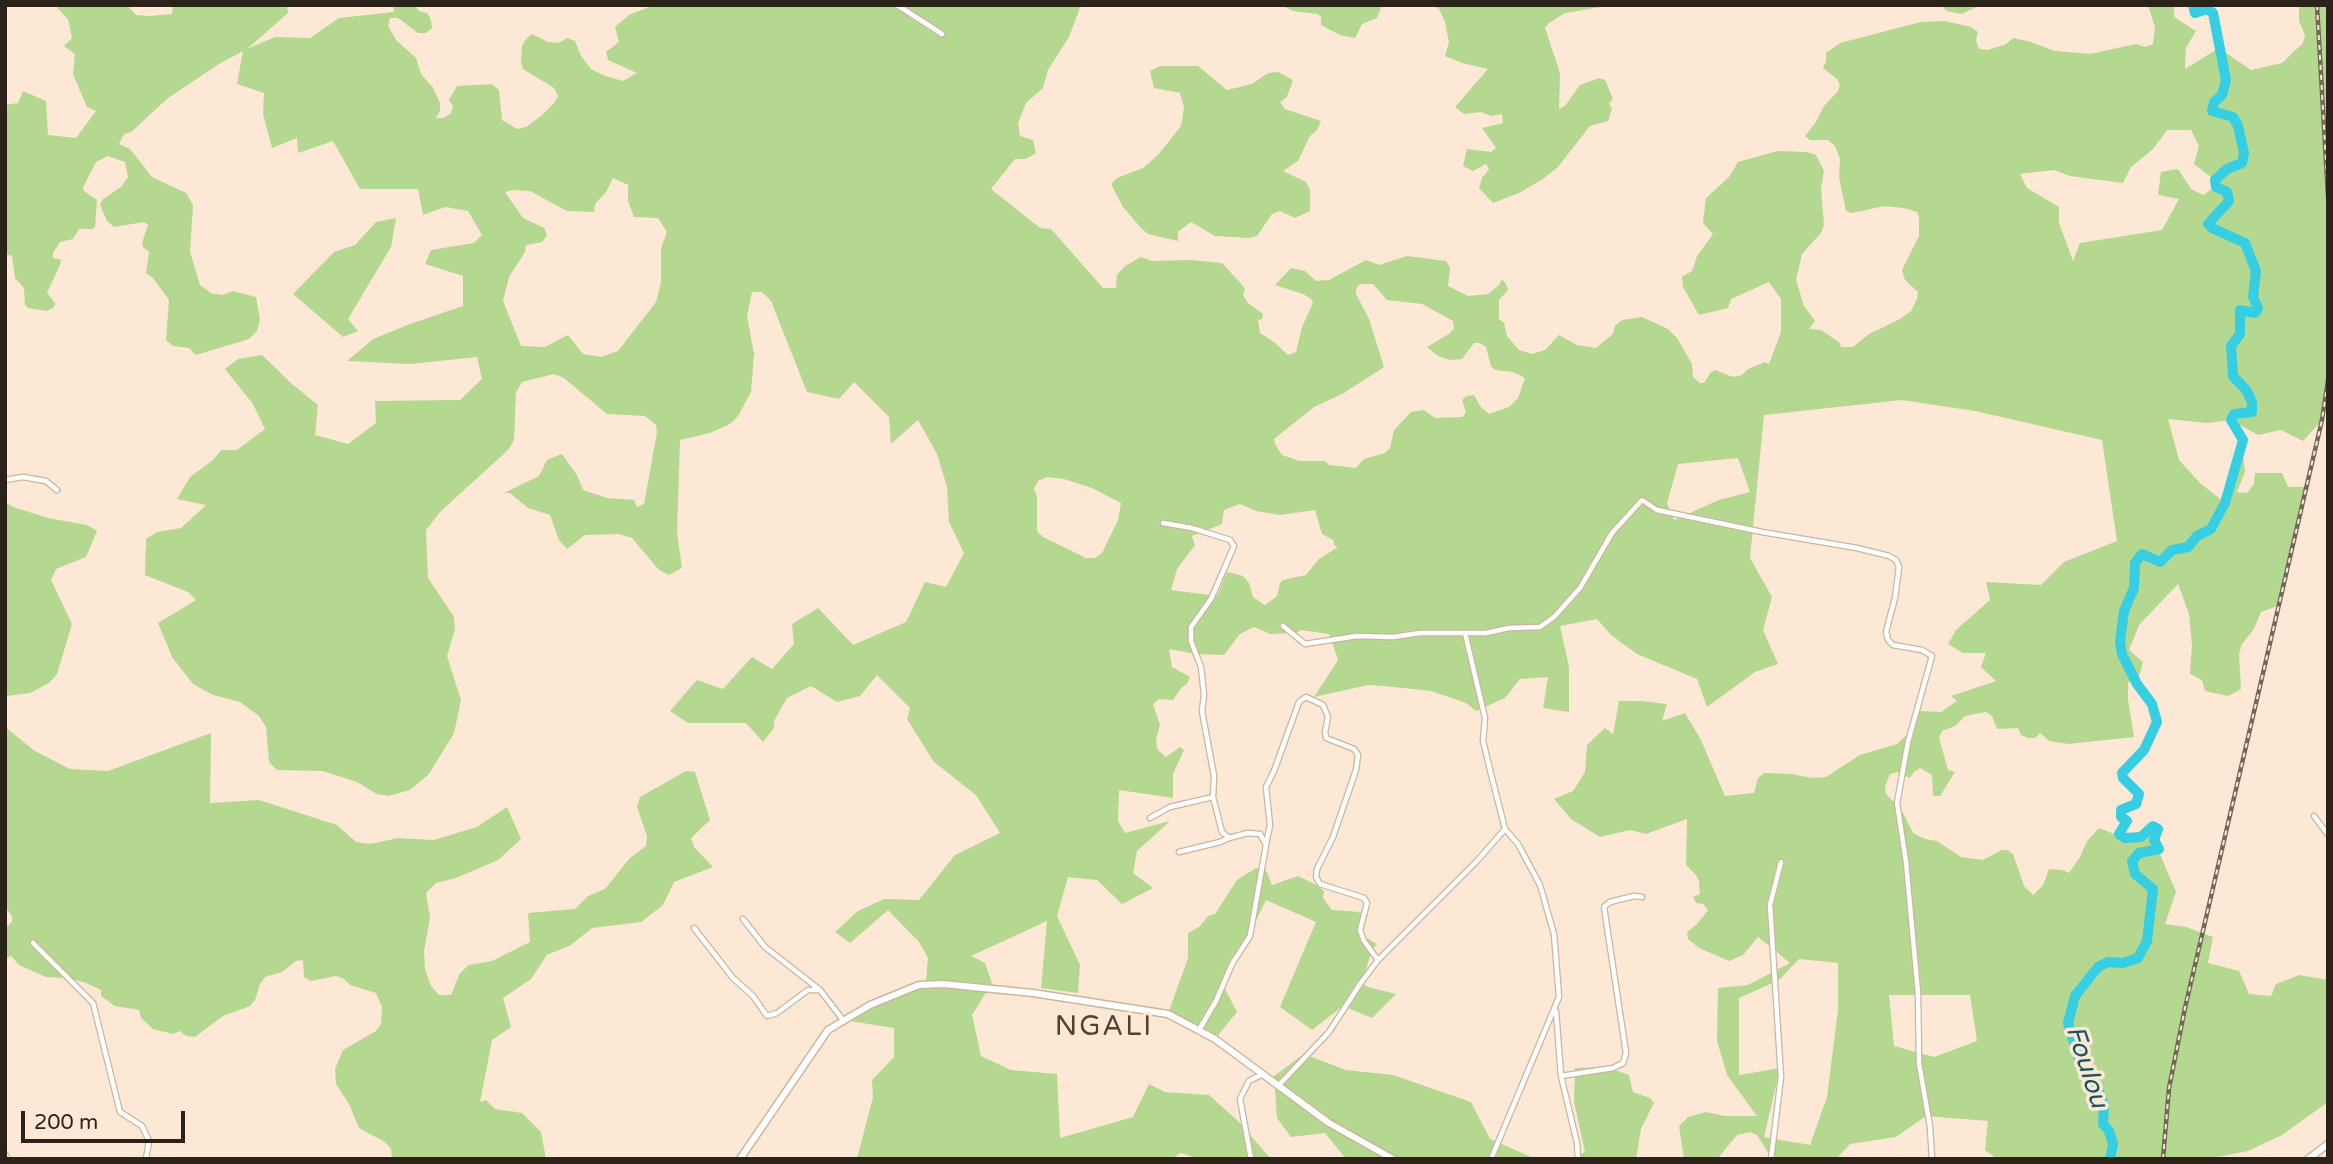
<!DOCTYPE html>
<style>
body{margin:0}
#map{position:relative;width:2333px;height:1164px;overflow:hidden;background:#fce8d4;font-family:"Varela Round",sans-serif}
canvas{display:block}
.frame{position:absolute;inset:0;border:7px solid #2b2219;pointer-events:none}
.scale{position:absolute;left:21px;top:1111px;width:164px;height:32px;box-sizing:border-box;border:4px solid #2b2219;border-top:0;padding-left:9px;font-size:21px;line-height:24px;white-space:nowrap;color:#2b2219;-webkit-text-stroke:5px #fce8d4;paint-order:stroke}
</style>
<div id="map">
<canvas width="2333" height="1164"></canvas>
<div class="frame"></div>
<div class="scale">200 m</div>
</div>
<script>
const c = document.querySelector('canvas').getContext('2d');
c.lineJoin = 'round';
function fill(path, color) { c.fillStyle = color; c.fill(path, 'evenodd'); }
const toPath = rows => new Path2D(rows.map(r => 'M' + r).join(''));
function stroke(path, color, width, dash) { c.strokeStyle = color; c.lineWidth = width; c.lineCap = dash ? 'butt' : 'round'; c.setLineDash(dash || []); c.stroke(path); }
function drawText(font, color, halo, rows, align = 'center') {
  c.font = font + ' "Varela Round",sans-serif'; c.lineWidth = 7; c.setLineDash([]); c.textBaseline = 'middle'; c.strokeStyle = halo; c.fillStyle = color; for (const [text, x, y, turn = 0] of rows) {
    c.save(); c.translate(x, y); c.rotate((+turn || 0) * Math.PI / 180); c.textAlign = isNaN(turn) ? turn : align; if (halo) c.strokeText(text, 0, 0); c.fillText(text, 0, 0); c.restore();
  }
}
fill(toPath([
 [60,5,127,5,136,15,149,16,172,14,173,5,287,5,288,13,247,49,275,37,310,38,339,18,394,12,393,5,415,5,419,11,427,13,431,20,432,28,426,33,418,33,398,18,390,18,388,26,396,40,416,58,421,74,433,88,440,103,440,111,436,118,444,118,451,113,453,106,449,100,457,86,492,84,499,90,502,120,517,129,526,127,541,116,554,103,558,96,554,88,523,69,521,61,522,46,526,39,532,34,548,42,559,43,567,38,575,41,581,56,591,69,605,76,623,81,637,73,608,60,606,52,619,42,615,27,629,15,654,5,1081,5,1069,37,1048,70,1043,88,1026,103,1018,123,1020,136,1033,140,1036,153,1026,159,1015,159,991,189,1040,228,1051,229,1103,288,1116,288,1117,275,1125,266,1141,257,1152,261,1191,260,1222,263,1243,286,1245,290,1243,295,1248,303,1263,314,1262,319,1258,320,1260,333,1274,342,1288,355,1296,352,1302,327,1313,303,1311,299,1303,294,1275,285,1291,268,1305,271,1316,281,1329,280,1366,260,1379,265,1407,256,1446,261,1450,268,1448,286,1468,296,1488,294,1499,285,1502,279,1506,284,1508,290,1499,300,1499,319,1504,323,1507,336,1519,350,1532,354,1545,350,1559,335,1577,345,1596,348,1613,334,1615,326,1622,320,1642,317,1668,329,1677,338,1692,364,1693,377,1700,383,1704,383,1711,372,1715,370,1733,377,1742,375,1748,369,1765,362,1769,364,1781,332,1781,299,1769,282,1731,299,1728,308,1699,315,1683,287,1682,277,1692,271,1697,256,1713,234,1703,223,1706,198,1729,177,1738,162,1777,151,1807,152,1816,155,1824,171,1821,189,1824,225,1821,233,1802,254,1796,280,1804,306,1815,321,1809,329,1821,330,1839,342,1841,347,1853,347,1869,334,1900,319,1911,311,1917,299,1918,292,1905,280,1902,270,1919,236,1919,217,1917,212,1904,208,1884,206,1852,213,1846,211,1839,177,1840,159,1835,146,1828,140,1810,140,1805,136,1816,122,1824,106,1838,91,1840,85,1837,79,1823,68,1826,61,1826,53,1840,43,1921,22,1945,21,1971,27,1978,32,1976,40,1979,49,1988,50,2006,44,2013,38,2031,42,2055,51,2090,54,2136,44,2145,47,2153,44,2155,28,2148,5,2174,5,2174,17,2196,31,2186,48,2185,69,2219,48,2251,70,2282,63,2303,43,2305,35,2299,21,2299,5,2328,5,2328,380,2322,420,2303,441,2281,430,2258,435,2231,420,2207,423,2168,419,2179,460,2200,483,2225,503,2242,446,2245,472,2237,492,2247,493,2254,484,2255,473,2282,473,2288,487,2305,487,2278,606,2261,612,2254,629,2242,644,2239,654,2241,689,2228,696,2205,691,2202,680,2190,674,2192,644,2189,614,2178,584,2139,625,2129,650,2143,662,2137,684,2128,682,2128,700,2134,737,2068,744,2049,741,2040,733,2035,738,2028,738,2021,735,2018,728,1997,729,1992,716,1986,712,1965,716,1955,726,1942,731,1939,738,1948,770,1955,772,1940,796,1933,796,1932,775,1920,768,1914,772,1910,778,1897,772,1890,774,1885,787,1886,794,1901,809,1913,833,1925,839,1937,841,1961,857,1983,860,2002,850,2008,850,2013,854,2024,886,2033,895,2043,885,2049,869,2063,870,2069,873,2080,857,2087,841,2099,828,2125,838,2141,837,2153,826,2158,829,2154,840,2176,892,2165,924,2186,927,2213,937,2208,963,2239,971,2249,994,2271,996,2276,984,2299,975,2328,980,2328,1102,2282,1135,2248,1151,2208,1159,1997,1159,1985,1150,1988,1121,1926,1116,1896,1137,1850,1144,1836,1159,1772,1159,1757,1135,1750,1132,1737,1135,1717,1159,1684,1159,1679,1126,1688,1117,1706,1112,1725,1116,1757,1116,1727,1075,1717,1041,1718,988,1748,985,1790,963,1758,937,1743,955,1729,961,1699,948,1688,939,1687,932,1697,924,1708,910,1703,904,1696,903,1693,897,1700,894,1699,881,1696,875,1686,865,1687,819,1646,834,1630,830,1600,837,1571,819,1554,799,1573,791,1585,772,1587,745,1605,728,1613,734,1619,701,1641,701,1667,704,1662,721,1685,713,1701,740,1725,796,1754,793,1758,778,1764,773,1792,774,1812,778,1826,777,1860,755,1897,744,1907,735,1911,721,1920,711,1941,712,1957,701,1951,696,1996,681,1981,667,1986,653,1963,653,1948,644,1956,630,1990,600,1986,582,2041,585,2064,562,2117,541,2102,440,1975,411,1902,400,1764,415,1750,558,1772,597,1763,630,1778,664,1755,672,1707,707,1697,679,1637,654,1611,635,1597,619,1560,626,1569,667,1569,712,1543,708,1548,677,1520,679,1505,698,1476,711,1466,703,1431,691,1384,686,1368,685,1314,697,1338,660,1329,634,1301,630,1296,633,1270,634,1254,627,1240,634,1224,655,1196,654,1169,649,1172,667,1190,677,1187,684,1181,688,1173,700,1159,699,1153,704,1160,725,1156,739,1157,749,1166,757,1180,747,1184,750,1173,774,1173,798,1119,790,1118,821,1125,833,1170,821,1137,851,1133,873,1153,888,1122,904,1097,880,1068,877,1057,916,1080,965,1078,993,1041,988,1047,921,971,956,985,963,992,983,972,1015,981,1056,1011,1070,1057,1074,1060,1138,1133,1117,1149,1084,1165,1092,1209,1095,1239,1122,1271,1159,1199,1159,1181,1153,1171,1159,857,1159,873,1097,872,1080,894,1057,894,1028,843,1020,919,985,938,983,926,980,928,958,919,942,888,910,850,943,835,932,858,911,884,899,919,900,955,855,1000,833,976,795,934,762,907,719,910,708,877,675,860,696,837,702,811,686,787,698,774,721,774,728,763,742,746,723,688,723,670,711,697,680,723,689,752,657,772,669,794,644,792,624,818,608,853,645,906,622,925,582,946,587,964,553,949,522,947,487,937,454,918,420,891,444,889,417,854,382,839,399,807,392,771,301,762,292,752,292,747,316,754,354,751,392,738,416,730,424,710,433,680,440,677,533,682,568,669,575,659,570,632,538,619,534,585,535,567,549,559,540,550,515,528,508,510,493,504,493,539,476,547,460,562,454,577,475,583,490,607,498,634,500,637,507,644,504,657,432,656,425,645,416,607,414,564,378,554,374,522,382,516,392,514,440,508,450,440,512,426,530,428,578,454,617,455,629,447,656,461,700,454,733,429,774,410,790,388,796,377,794,357,782,323,771,277,770,269,762,266,727,259,716,240,702,213,695,193,684,172,657,158,623,196,600,188,592,145,575,146,539,157,532,181,528,206,505,177,499,190,477,213,460,221,450,237,450,265,429,253,404,225,369,238,359,262,355,292,384,318,405,315,435,348,444,376,423,375,401,460,400,482,379,477,357,410,364,347,361,373,339,410,324,463,306,463,276,425,264,431,250,474,243,482,235,468,211,445,207,423,215,418,189,360,189,333,141,298,153,297,138,272,148,263,114,264,93,237,84,243,51,219,64,168,98,131,132,124,134,119,144,130,149,152,177,186,193,193,205,190,252,200,285,211,293,222,295,233,291,256,297,260,320,257,331,249,339,196,355,189,348,173,346,166,340,169,300,153,278,146,273,149,252,143,247,142,243,148,225,144,222,114,227,107,221,100,205,103,199,121,187,128,177,125,162,108,156,96,162,83,187,84,191,97,200,95,227,92,229,79,229,73,239,60,242,53,253,53,258,61,260,60,265,47,293,55,303,54,307,47,311,28,308,25,305,24,288,15,278,12,256,5,254,5,105,18,103,23,91,46,101,48,135,76,138,96,111,87,107,73,74,75,54,64,46,72,38,68,19,57,8],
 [2167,130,2191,130,2199,146,2194,164,2215,180,2215,187,2203,195,2191,189,2178,169,2161,172,2158,195,2179,199,2162,230,2080,243,2073,261,2059,223,2059,207,2027,188,2020,174,2054,170,2070,176,2123,183,2131,167,2153,149],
 [613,178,628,185,628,201,634,217,658,218,667,232,661,248,661,282,656,302,618,351,601,357,583,354,568,335,545,347,521,346,503,301,509,277,525,252,526,245,542,242,547,235,544,228,523,218,505,192,512,190,530,191,567,211,594,212,595,204,606,192],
 [1360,284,1373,284,1387,300,1422,304,1453,321,1454,328,1449,334,1427,347,1438,356,1450,360,1462,359,1474,343,1480,343,1486,347,1491,366,1495,370,1513,372,1525,378,1518,398,1509,407,1489,414,1480,406,1474,395,1467,396,1462,400,1466,412,1462,417,1435,418,1424,410,1411,412,1394,430,1390,448,1385,453,1364,459,1356,468,1329,465,1325,461,1300,461,1282,455,1275,444,1274,439,1314,407,1344,393,1384,367,1369,319,1356,294,1356,289],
 [1738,458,1750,492,1719,500,1674,520,1667,503,1678,464],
 [1047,477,1064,479,1092,488,1121,503,1118,520,1102,553,1095,558,1086,558,1043,537,1037,531,1037,496,1034,489,1038,481],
 [1240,504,1256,511,1280,515,1315,510,1322,534,1333,540,1335,546,1338,547,1319,559,1306,575,1283,580,1280,583,1277,596,1265,605,1253,597,1249,583,1243,576,1232,573,1227,572,1217,596,1171,590,1177,569,1195,545,1192,536,1222,524,1224,510],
 [1799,959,1838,963,1838,1010,1827,1097,1810,1145,1764,1137,1780,1068,1739,1075,1739,998,1779,980],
 [1889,995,1970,995,1977,1041,1934,1057,1894,1046],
 [1281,5,1382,5,1377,18,1362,24,1355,38,1340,35,1321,25,1321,17,1318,14,1293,11],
 [1433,5,1613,5,1565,13,1549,23,1545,28,1560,73,1559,109,1565,106,1580,85,1599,78,1605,80,1613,99,1609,103,1612,109,1608,121,1590,126,1558,167,1543,179,1519,193,1493,203,1479,188,1482,178,1489,169,1486,164,1473,171,1463,166,1467,149,1491,152,1496,148,1482,128,1503,123,1502,114,1491,116,1481,112,1464,114,1455,107,1488,69,1462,63,1445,56,1449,42,1445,22,1439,9],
 [1941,5,1981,5,1961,14,1947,11],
 [1160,66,1198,66,1227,90,1252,84,1268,73,1278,72,1293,80,1287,97,1280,102,1285,109,1321,121,1317,130,1310,136,1298,161,1283,171,1306,182,1310,190,1310,211,1295,218,1280,211,1272,214,1257,236,1249,238,1215,236,1191,222,1178,232,1178,241,1148,234,1141,228,1123,207,1111,184,1117,178,1143,168,1158,155,1181,126,1184,108,1180,93,1154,88,1150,71],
 [396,218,391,247,348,319,358,331,343,337,293,294,334,252,355,245,376,222],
 [5,502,13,507,48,518,87,525,97,531,86,557,56,569,51,580,72,624,57,674,49,683,30,693,7,696,5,695],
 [5,727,35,751,70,769,108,771,211,733,210,803,259,800,337,825,356,842,370,844,398,838,433,840,447,836,477,827,507,807,521,839,498,860,456,878,436,883,426,893,430,918,424,951,425,969,431,986,439,995,451,995,460,973,469,965,492,961,530,942,528,913,575,909,588,896,605,889,629,859,646,846,647,836,637,807,640,797,686,771,695,772,710,820,691,838,694,847,713,867,674,882,663,905,641,922,592,928,571,945,547,955,531,979,503,998,511,1027,492,1040,480,1102,486,1100,495,1109,522,1113,541,1132,546,1159,392,1159,391,1149,385,1142,359,1128,349,1104,336,1084,335,1069,343,1050,376,1031,381,1024,382,1007,376,993,350,985,344,979,336,976,311,981,304,977,303,960,296,961,282,972,265,977,260,984,255,1000,250,1006,223,1016,195,1037,186,1036,180,1031,173,1034,153,1029,141,1018,139,1010,115,1006,101,996,101,990,86,983,69,978,46,977,19,965,11,956,5,959,5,928,12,922,12,916,5,907],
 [1256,868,1266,870,1272,885,1298,876,1319,886,1324,891,1323,898,1332,910,1360,912,1364,917,1362,931,1365,937,1377,944,1372,950,1362,983,1368,987,1396,994,1372,1018,1343,1006,1312,1030,1280,1007,1316,922,1266,900,1224,987,1237,1012,1215,1039,1168,1014,1188,958,1188,933,1199,927,1208,916,1215,914,1237,880],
 [1304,1054,1346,1070,1393,1075,1471,1102,1490,1139,1536,1159,1346,1159,1325,1133,1291,1137,1277,1118,1274,1076],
 [1607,1067,1629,1075,1633,1092,1650,1098,1654,1103,1641,1129,1636,1159,1572,1159,1585,1152,1574,1102,1575,1068]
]), '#b4d890');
stroke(toPath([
 [2110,1159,2113,1144,2109,1131,2103,1124,2104,1105,2094,1079,2082,1069,2068,1023,2075,996,2098,967,2108,962,2123,963,2138,958,2147,941,2153,889,2135,874,2132,861,2139,853,2159,849,2154,840,2158,829,2153,826,2141,837,2125,838,2119,834,2127,821,2121,817,2121,810,2136,804,2139,794,2123,778,2122,773,2144,750,2157,722,2152,704,2137,684,2122,654,2120,642,2124,611,2134,588,2135,563,2142,554,2160,562,2172,550,2188,547,2197,536,2211,529,2225,503,2243,440,2231,420,2234,414,2252,412,2252,403,2247,391,2233,376,2231,346,2240,334,2240,310,2255,313,2258,308,2253,297,2256,271,2245,243,2212,228,2208,224,2229,201,2227,192,2216,187,2215,180,2227,169,2242,163,2244,153,2238,126,2233,117,2212,111,2214,102,2222,95,2226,80,2213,13,2207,9,2195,13,2193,5]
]), '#35cee3', 10);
const minor = toPath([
 [897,5,942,34],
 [5,480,23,477,46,481,57,490],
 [1163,523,1192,528,1230,540,1234,546,1211,599,1191,627,1191,641,1201,667,1204,695,1202,711,1214,776,1213,797,1222,832,1229,838,1248,833,1260,834,1266,845,1250,936,1232,964,1216,1001,1199,1030],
 [1283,626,1305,644,1357,636,1393,637,1420,633,1486,633,1509,628,1540,627,1554,617,1580,588,1612,533,1642,500,1657,510,1762,532,1857,548,1889,556,1896,560,1899,567,1895,598,1886,632,1888,640,1893,645,1922,650,1932,656,1908,742,1897,803,1906,862,1918,993,1919,1063,1930,1127,1932,1159],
 [1465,633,1485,718,1483,741,1492,778,1505,829,1518,844,1540,885,1554,934,1559,997,1491,1159],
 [2314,816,2328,835],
 [1150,818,1170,807,1213,797],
 [1266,844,1270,825,1266,787,1274,771,1299,702,1306,697,1323,705,1328,717,1325,732,1326,738,1354,749,1358,755,1356,770,1333,837,1317,869,1316,877,1320,884,1364,898,1367,903,1360,930,1364,941,1378,960],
 [1179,852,1220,842,1229,838],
 [743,919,765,947,820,990,843,1020],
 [694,928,733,978,753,996,767,1016,777,1013,808,990,820,990],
 [33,943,93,1003,120,1112,142,1126,149,1141,146,1159],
 [1556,1011,1561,1076,1577,1143,1578,1159],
 [1561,1076,1613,1068,1623,1063,1626,1053,1604,907,1610,902,1634,896,1642,897],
 [1278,1086,1329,1032,1360,984,1378,960,1476,862,1505,829],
 [5,1154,8,1159],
 [1251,1159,1240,1099,1249,1081,1263,1074],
 [1771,1159,1781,1077,1770,905,1781,862]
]);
const tertiary = toPath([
 [740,1159,828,1030,870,1005,919,985,943,984,1033,993,1168,1014,1215,1039,1329,1123,1393,1159],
 [2308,1159,2328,1144]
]);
stroke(minor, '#ccb59d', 7);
stroke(tertiary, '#ccb59d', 9);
stroke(minor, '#fff', 4.5);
stroke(tertiary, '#fff', 6);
const rail = toPath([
 [2317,5,2328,197],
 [2163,1159,2169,1088,2185,1008,2322,420,2328,380]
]);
stroke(rail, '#73665a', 4.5);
stroke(rail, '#fce8d4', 2, [5]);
drawText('italic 26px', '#1a565f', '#fce8d4', [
 ["Foulou",2086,1067,72]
]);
c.letterSpacing = '2px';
drawText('28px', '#55412c', '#fce8d4', [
 ["NGALI",1104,1028]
]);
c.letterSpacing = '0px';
</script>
